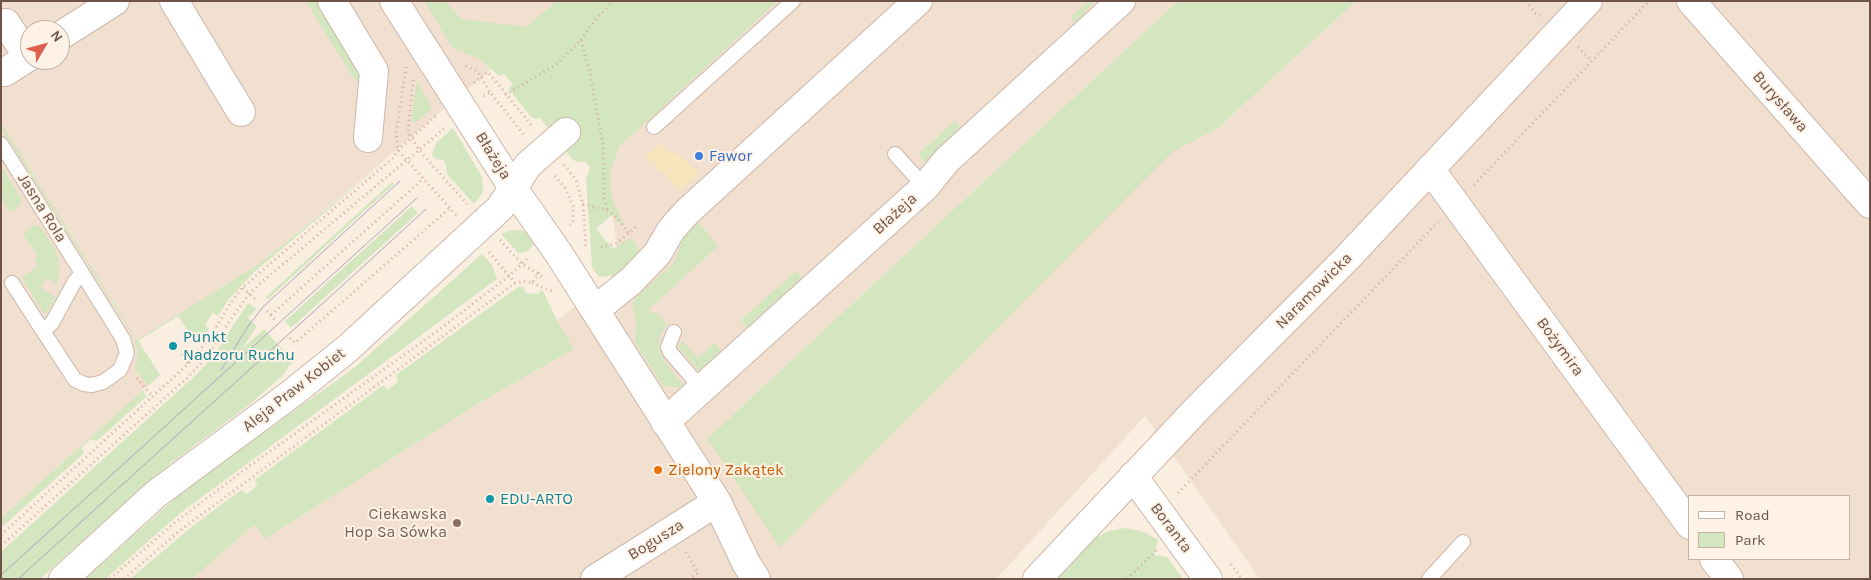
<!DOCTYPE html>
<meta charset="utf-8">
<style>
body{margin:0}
#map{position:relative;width:1871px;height:580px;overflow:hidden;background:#faeee0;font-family:Karla,sans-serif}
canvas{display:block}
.frame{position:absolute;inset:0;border:2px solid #6f5349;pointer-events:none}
.legend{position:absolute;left:1688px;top:495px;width:162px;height:65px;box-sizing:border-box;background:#fef2e6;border:1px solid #c5b2a7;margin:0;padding:6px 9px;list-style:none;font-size:15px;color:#6f5349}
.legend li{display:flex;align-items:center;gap:10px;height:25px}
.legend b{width:25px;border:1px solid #c5b2a7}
.north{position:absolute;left:20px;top:20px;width:50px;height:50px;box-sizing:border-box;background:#fef2e6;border:1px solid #c5b2a7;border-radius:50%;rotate:53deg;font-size:14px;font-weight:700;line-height:20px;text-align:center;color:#6f5349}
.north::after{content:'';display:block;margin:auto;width:18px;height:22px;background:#dd5f4c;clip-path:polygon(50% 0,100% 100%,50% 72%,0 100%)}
</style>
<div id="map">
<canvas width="1871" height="580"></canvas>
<div class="frame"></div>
<ul class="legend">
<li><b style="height:6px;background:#fff"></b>Road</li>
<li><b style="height:14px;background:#d3e6c0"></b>Park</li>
</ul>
<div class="north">N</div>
</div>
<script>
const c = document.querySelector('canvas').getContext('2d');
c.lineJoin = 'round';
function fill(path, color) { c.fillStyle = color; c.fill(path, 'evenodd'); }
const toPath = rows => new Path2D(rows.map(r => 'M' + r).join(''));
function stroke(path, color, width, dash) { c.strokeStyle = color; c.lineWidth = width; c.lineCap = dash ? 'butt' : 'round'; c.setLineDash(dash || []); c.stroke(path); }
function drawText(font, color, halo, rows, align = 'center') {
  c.font = font + ' Karla,sans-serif'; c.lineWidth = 4; c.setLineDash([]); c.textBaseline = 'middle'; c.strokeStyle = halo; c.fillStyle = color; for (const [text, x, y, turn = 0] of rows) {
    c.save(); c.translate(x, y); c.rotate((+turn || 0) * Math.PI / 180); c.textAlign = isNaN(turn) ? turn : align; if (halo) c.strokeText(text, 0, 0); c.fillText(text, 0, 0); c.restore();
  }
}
fill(toPath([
 [1,1,571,1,369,173,259,264,138,340,160,375,1,518],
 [30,30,60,30,60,60,30,60],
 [778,1,1178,1,707,439,1172,151,1218,128,1356,1,1870,1,1870,579,1260,579,1145,416,996,579,192,579,254,525,265,539,479,403,574,349,557,320,621,272,605,169,619,147,642,125],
 [1690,496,1850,496,1850,559,1690,559]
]), '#f1dfcf');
fill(toPath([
 [306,1,322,1,366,74,355,81],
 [424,1,446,1,460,19,526,27,557,1,778,1,619,147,610,173,611,187,613,201,624,225,622,225,612,215,596,229,613,249,632,237,638,250,637,257,615,281,611,275,603,277,599,276,593,270,592,266,586,179,590,167,585,161,578,162,573,160,540,118,536,119,531,117,510,91,509,88,513,84,504,74,499,76,480,59,453,48],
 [1089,1,1096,1,1085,11,1085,14,1076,23,1071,17],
 [1178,1,1356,1,1218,128,1172,152,780,547,707,439],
 [416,81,429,101,431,109,416,122,412,121],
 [955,121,961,128,936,150,928,164,918,154],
 [1,123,137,340,259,264,384,162,251,275,229,299,219,314,217,315,213,313,205,325,209,329,204,335,205,336,200,343,195,341,178,316,138,341,160,375,148,386,135,369,138,352,134,337,1,128],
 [453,128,482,177,483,188,482,194,474,204,447,174,446,164,443,160,435,159,432,155,436,143],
 [1,166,22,199,21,205,10,212,1,198],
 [392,182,394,184,268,299,266,297],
 [412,206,418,213,291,328,285,321],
 [695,218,718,246,649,309,653,314,656,312,667,324,660,336,659,344,660,353,670,369,685,387,683,388,663,386,635,342,636,324,633,310,634,299,674,263,683,238,689,226],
 [34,225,41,227,57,254,60,263,57,284,46,278,40,288,56,297,46,313,43,312,22,277,38,266,34,260,38,257,23,233],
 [511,230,521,230,531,234,539,241,526,252,518,253,501,234],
 [482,254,492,265,497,279,183,511,105,579,85,579,189,486,354,368],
 [796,271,802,277,747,327,741,320],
 [518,287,524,287,525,293,539,294,541,290,543,291,557,320,574,349,479,403,265,539,254,525,192,579,130,579,194,525,241,490,247,494,258,485,255,482,256,479,382,386,384,386,387,390,398,382,396,375],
 [248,303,256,309,248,318,257,326,242,349,264,329,293,361,281,377,250,404,170,464,140,489,40,579,1,579,1,552,197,374,214,355],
 [682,340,698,358,715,343,721,351,699,371,679,348],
 [143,390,146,397,97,441,91,439,81,448,84,452,83,454,1,528,1,518],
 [1124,528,1142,531,1158,540,1154,555,1167,557,1183,579,1057,579,1095,538,1109,531]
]), '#d3e6c0');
fill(toPath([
 [660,144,669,151,682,157,700,173,680,190,662,172,657,171,657,167,652,160,647,163,646,158,648,153]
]), '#f8e5bd');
const lane = toPath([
 [654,127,793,1],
 [1,144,82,273,123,339,127,353,120,370,103,382,92,385,84,384,75,380,43,331,52,323,75,281,82,273],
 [895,154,925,187],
 [12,283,43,331],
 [674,332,668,347,670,352,702,389],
 [1429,579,1463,542]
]);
const street = toPath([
 [174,1,241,112],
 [332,1,374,71,368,138],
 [394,1,513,188,559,254,717,502,746,563,756,579],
 [1691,1,1870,204],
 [6,23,28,57],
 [60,36,115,1],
 [5,72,30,56],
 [1430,169,1690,525],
 [595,310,631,281,657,254,671,230,687,212,918,1],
 [665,422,925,187,947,160,1121,1],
 [1133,476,1208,579],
 [1714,559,1729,579],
 [63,579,156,494,291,394,347,349,500,208,528,165,566,132],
 [595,579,717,502]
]);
const secondary = toPath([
 [1037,579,1196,410,1348,257,1588,1]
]);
stroke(lane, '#ccb7ab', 16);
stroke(street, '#ccb7ab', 30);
stroke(secondary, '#cfb6a9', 30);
stroke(toPath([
 [1526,1,1535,13,1541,16],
 [581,40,592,24,613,1],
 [1578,47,1592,61],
 [466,66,477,71,490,92],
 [406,67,396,133,398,150,456,215],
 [413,80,408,132,419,150,467,204],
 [474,83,488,72,533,127],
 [505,95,557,64,581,40,590,73,603,144,604,197,607,210],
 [484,96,490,92,524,135],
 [564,165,576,180,583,204,586,248],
 [555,176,566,189,573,206,573,222,570,225],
 [1474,185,1649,1],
 [583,204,607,210,616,217,629,233],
 [500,240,521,263,544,278],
 [601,247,617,243,639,225],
 [489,252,515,283],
 [532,283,552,291],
 [243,288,257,301],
 [267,311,275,320],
 [271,315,424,178],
 [290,338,295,343,450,208],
 [182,354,188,364],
 [137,378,153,397],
 [1178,493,1438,222],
 [1,535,188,364,208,340,230,304,242,288,393,158,398,150,438,114],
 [1,546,187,378,206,358,233,316,249,294,263,281,445,128],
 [686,552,698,573,689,579],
 [1231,564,1242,579],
 [110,579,173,524,251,465,440,329,509,276,529,257],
 [124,579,178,532,515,283,526,281,532,283,540,270],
 [1127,579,1157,550]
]), '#d2ad9e', 3, [1, 4]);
stroke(lane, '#fff', 14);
stroke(street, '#fff', 28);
stroke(secondary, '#fff', 28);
stroke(toPath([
 [221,370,249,325,263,307,400,181],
 [1,575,417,198],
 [18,579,354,275,426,209]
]), '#afa1c2', 1);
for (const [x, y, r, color] of [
 [699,156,5,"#3f7fe0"],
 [173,346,5,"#0f9aa8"],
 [658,470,5,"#e8710a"],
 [490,499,5,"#0f9aa8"],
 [457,523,5,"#8d6e63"]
]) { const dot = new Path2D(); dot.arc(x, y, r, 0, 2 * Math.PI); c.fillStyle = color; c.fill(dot); stroke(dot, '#fef2e6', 2); }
drawText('16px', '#6f5349', '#fef2e6', [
 ["Burysława",1780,102,49],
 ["Błażeja",493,156,58],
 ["Jasna Rola",42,208,58],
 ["Błażeja",895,214,-42],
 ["Naramowicka",1314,291,-45],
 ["Bożymira",1560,347,54],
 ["Aleja Praw Kobiet",294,390,-38],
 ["Boranta",1171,528,53],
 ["Bogusza",656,540,-32]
]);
drawText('16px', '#366cbe', '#fef2e6', [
 ["Fawor",709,156]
], 'left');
drawText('16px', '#0d838f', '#fef2e6', [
 ["Punkt",183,337],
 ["Nadzoru Ruchu",183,355],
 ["EDU-ARTO",500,499]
], 'left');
drawText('16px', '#c56008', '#fef2e6', [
 ["Zielony Zakątek",668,470]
], 'left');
drawText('16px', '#785e54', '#fef2e6', [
 ["Ciekawska",447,514],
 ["Hop Sa Sówka",447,532]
], 'right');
</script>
